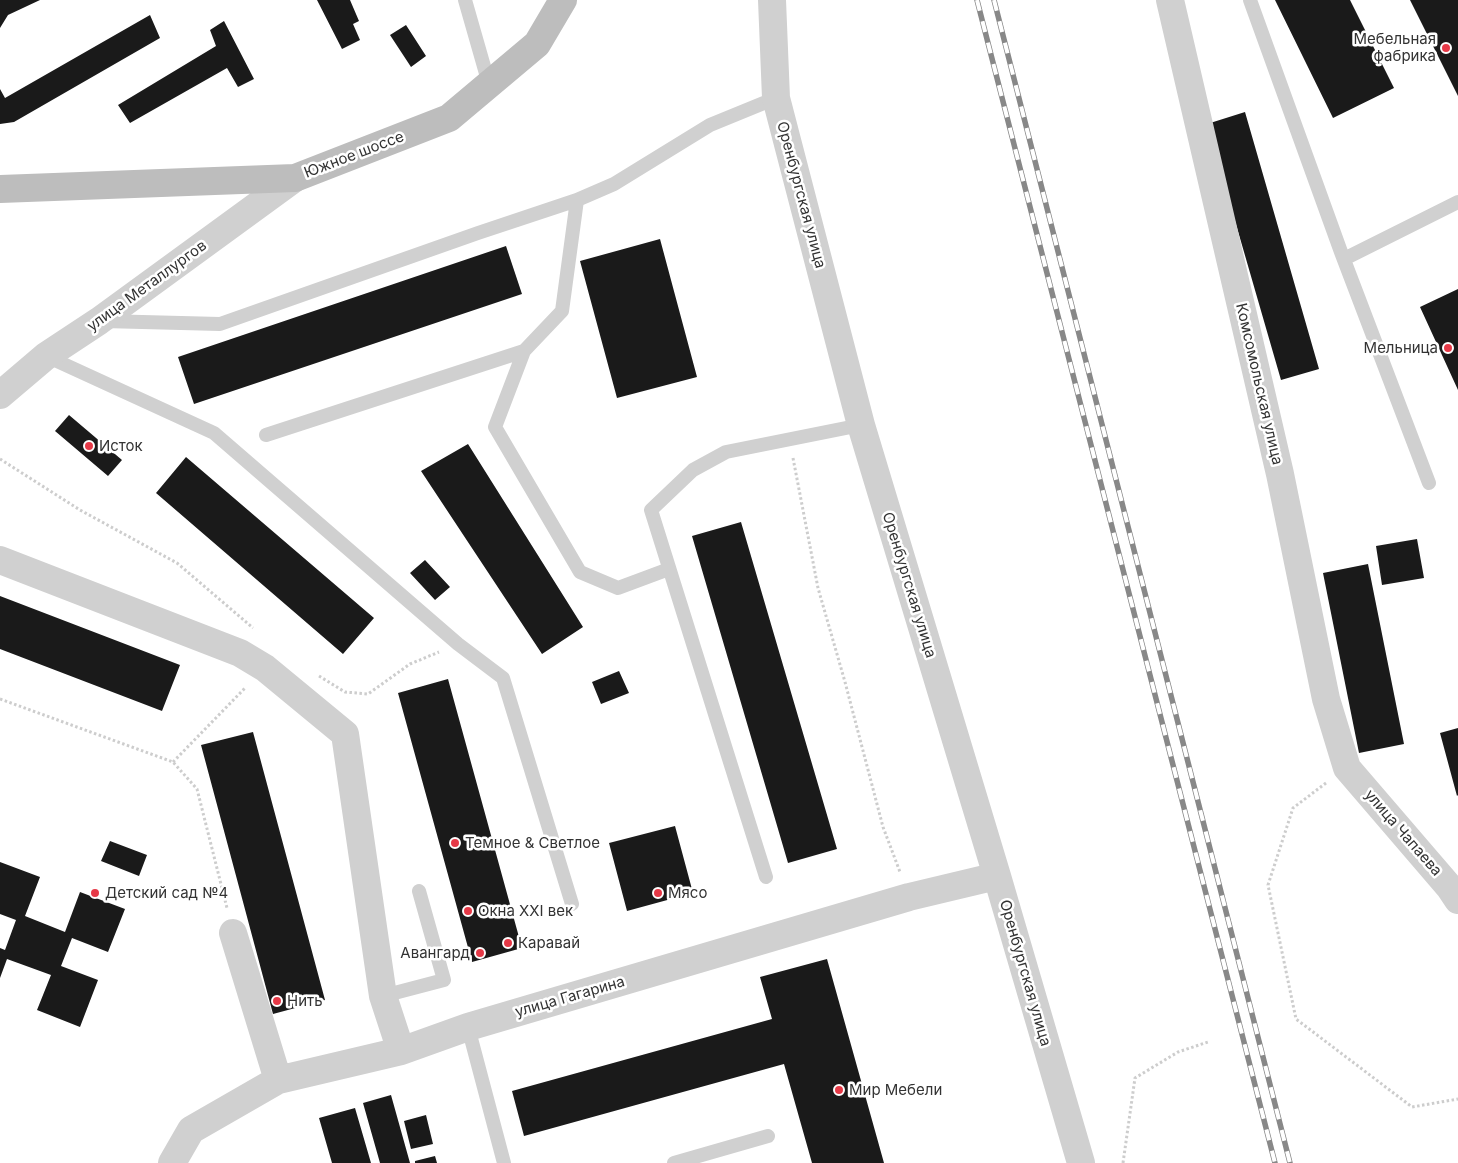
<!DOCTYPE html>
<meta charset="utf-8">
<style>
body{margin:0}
canvas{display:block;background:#fff}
</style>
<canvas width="1458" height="1163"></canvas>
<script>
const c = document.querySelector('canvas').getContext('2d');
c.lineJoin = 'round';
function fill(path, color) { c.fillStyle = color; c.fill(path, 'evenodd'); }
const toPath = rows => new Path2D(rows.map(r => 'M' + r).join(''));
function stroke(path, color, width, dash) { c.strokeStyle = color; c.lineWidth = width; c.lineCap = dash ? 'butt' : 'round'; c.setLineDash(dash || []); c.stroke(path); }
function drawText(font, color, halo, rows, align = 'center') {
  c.font = font + ' Inter,sans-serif'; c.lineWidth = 5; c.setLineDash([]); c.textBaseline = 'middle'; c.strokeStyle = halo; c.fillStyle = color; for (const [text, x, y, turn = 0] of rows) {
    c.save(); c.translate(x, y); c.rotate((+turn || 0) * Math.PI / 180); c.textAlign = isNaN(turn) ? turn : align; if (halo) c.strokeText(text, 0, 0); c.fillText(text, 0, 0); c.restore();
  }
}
fill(toPath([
 [0,0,40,0,8,15,0,28],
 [317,0,350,0,359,21,353,24,360,40,342,49],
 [1275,0,1350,0,1394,88,1333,118],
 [1410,0,1458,0,1458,96],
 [150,15,160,38,14,122,0,124,0,89,5,98],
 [224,21,254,79,238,87,227,68,130,123,118,105,216,46,210,30],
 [406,25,426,56,411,67,390,35],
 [1245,112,1319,369,1281,380,1207,124],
 [660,239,697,377,617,398,580,261],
 [506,246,522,294,194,404,178,357],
 [1458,289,1458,390,1420,307],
 [69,415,122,460,108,476,55,431],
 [468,444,583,627,542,654,421,471],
 [186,457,374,618,343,654,156,493],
 [741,522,837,849,788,863,692,536],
 [1417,539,1424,578,1382,585,1376,546],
 [425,560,450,587,435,600,410,573],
 [1368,564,1404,744,1359,753,1323,573],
 [0,596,180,665,162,711,0,649],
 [619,671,629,693,601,704,592,682],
 [448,679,522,948,472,962,398,693],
 [1458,728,1458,795,1457,796,1440,733],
 [253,732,325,1000,273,1014,201,745],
 [675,826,693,893,627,911,609,843],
 [110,841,147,855,139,876,101,861],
 [0,862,40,877,25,916,65,932,80,892,125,909,108,952,72,938,61,966,98,980,80,1027,37,1010,51,975,7,959,0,978,0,948,5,950,16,920,0,914],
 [827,959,884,1163,812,1163,784,1064,524,1136,512,1091,772,1019,760,977],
 [391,1095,410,1163,380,1163,363,1103],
 [355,1108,371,1163,332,1163,319,1118],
 [426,1115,433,1144,411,1149,404,1121],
 [435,1156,437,1163,415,1163,415,1161]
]), '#1a1a1a');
stroke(toPath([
 [793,458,818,588,845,682,883,827,900,872],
 [0,459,80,510,177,563,253,628],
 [319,676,345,692,368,694,410,664,439,652],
 [0,699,173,762,197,789,227,908],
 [173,762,246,687],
 [1326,783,1293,808,1268,885,1296,1019,1412,1107,1458,1099],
 [1123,1163,1135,1078,1178,1052,1208,1042]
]), '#cdcdcd', 3, [2.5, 2.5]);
stroke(toPath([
 [465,0,489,84],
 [1250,0,1341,252,1429,483],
 [1344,259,1458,202],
 [103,321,220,324,478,233,577,200],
 [524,351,495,427,580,572,618,588,669,569],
 [46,356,214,433,458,644,503,678,572,904],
 [266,435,524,351,562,311,577,200,614,184,710,125,776,98],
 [766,877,651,510,693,470,726,452,861,425],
 [383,996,444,980,419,891],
 [468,1027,504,1163],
 [674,1163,768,1136]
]), '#d0d0d0', 14);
stroke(toPath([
 [772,0,776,98,861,425,997,876,1081,1163],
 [1170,0,1280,474,1326,699,1347,768,1450,888,1458,900],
 [0,395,46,356,99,321,295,178],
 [0,560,240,653,265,668,345,734,383,996,401,1051],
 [233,933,278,1080],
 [172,1163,191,1130,278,1080,401,1051,468,1027,909,897,997,876]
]), '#d0d0d0', 28);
stroke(toPath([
 [0,189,295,178,449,118,537,44,563,0]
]), '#bdbdbd', 28);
const rail = toPath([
 [977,0,1275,1163],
 [994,0,1290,1163]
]);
stroke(rail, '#888', 5.5);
stroke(rail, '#fff', 4, [11]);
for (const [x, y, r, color] of [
 [1446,48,5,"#e63947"],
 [1448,348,5,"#e63947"],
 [89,446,5,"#e63947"],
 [455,843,5,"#e63947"],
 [95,893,5,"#e63947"],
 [658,893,5,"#e63947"],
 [468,911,5,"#e63947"],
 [508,943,5,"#e63947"],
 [480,953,5,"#e63947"],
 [277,1001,5,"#e63947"],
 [839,1090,5,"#e63947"]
]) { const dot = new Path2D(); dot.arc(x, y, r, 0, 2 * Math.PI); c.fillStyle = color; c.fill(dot); stroke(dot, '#fff', 2); }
drawText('15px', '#333', '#fff', [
 ["Мебельная",1436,39,"right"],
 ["фабрика",1436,56,"right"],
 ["Мельница",1438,348,"right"],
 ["Исток",99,446],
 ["Темное & Светлое",465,843],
 ["Детский сад №4",105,893],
 ["Мясо",668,893],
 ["Окна XXI век",478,911],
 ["Каравай",518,943],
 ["Авангард",470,953,"right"],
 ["Нить",287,1001],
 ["Мир Мебели",849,1090]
], 'left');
drawText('15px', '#333', '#fff', [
 ["Южное шоссе",354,155,-21],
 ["Оренбургская улица",801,195,75],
 ["улица Металлургов",147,286,-36],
 ["Комсомольская улица",1259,384,77],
 ["Оренбургская улица",909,585,73],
 ["улица Чапаева",1403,833,49],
 ["Оренбургская улица",1025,973,74],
 ["улица Гагарина",570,997,-16]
]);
</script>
